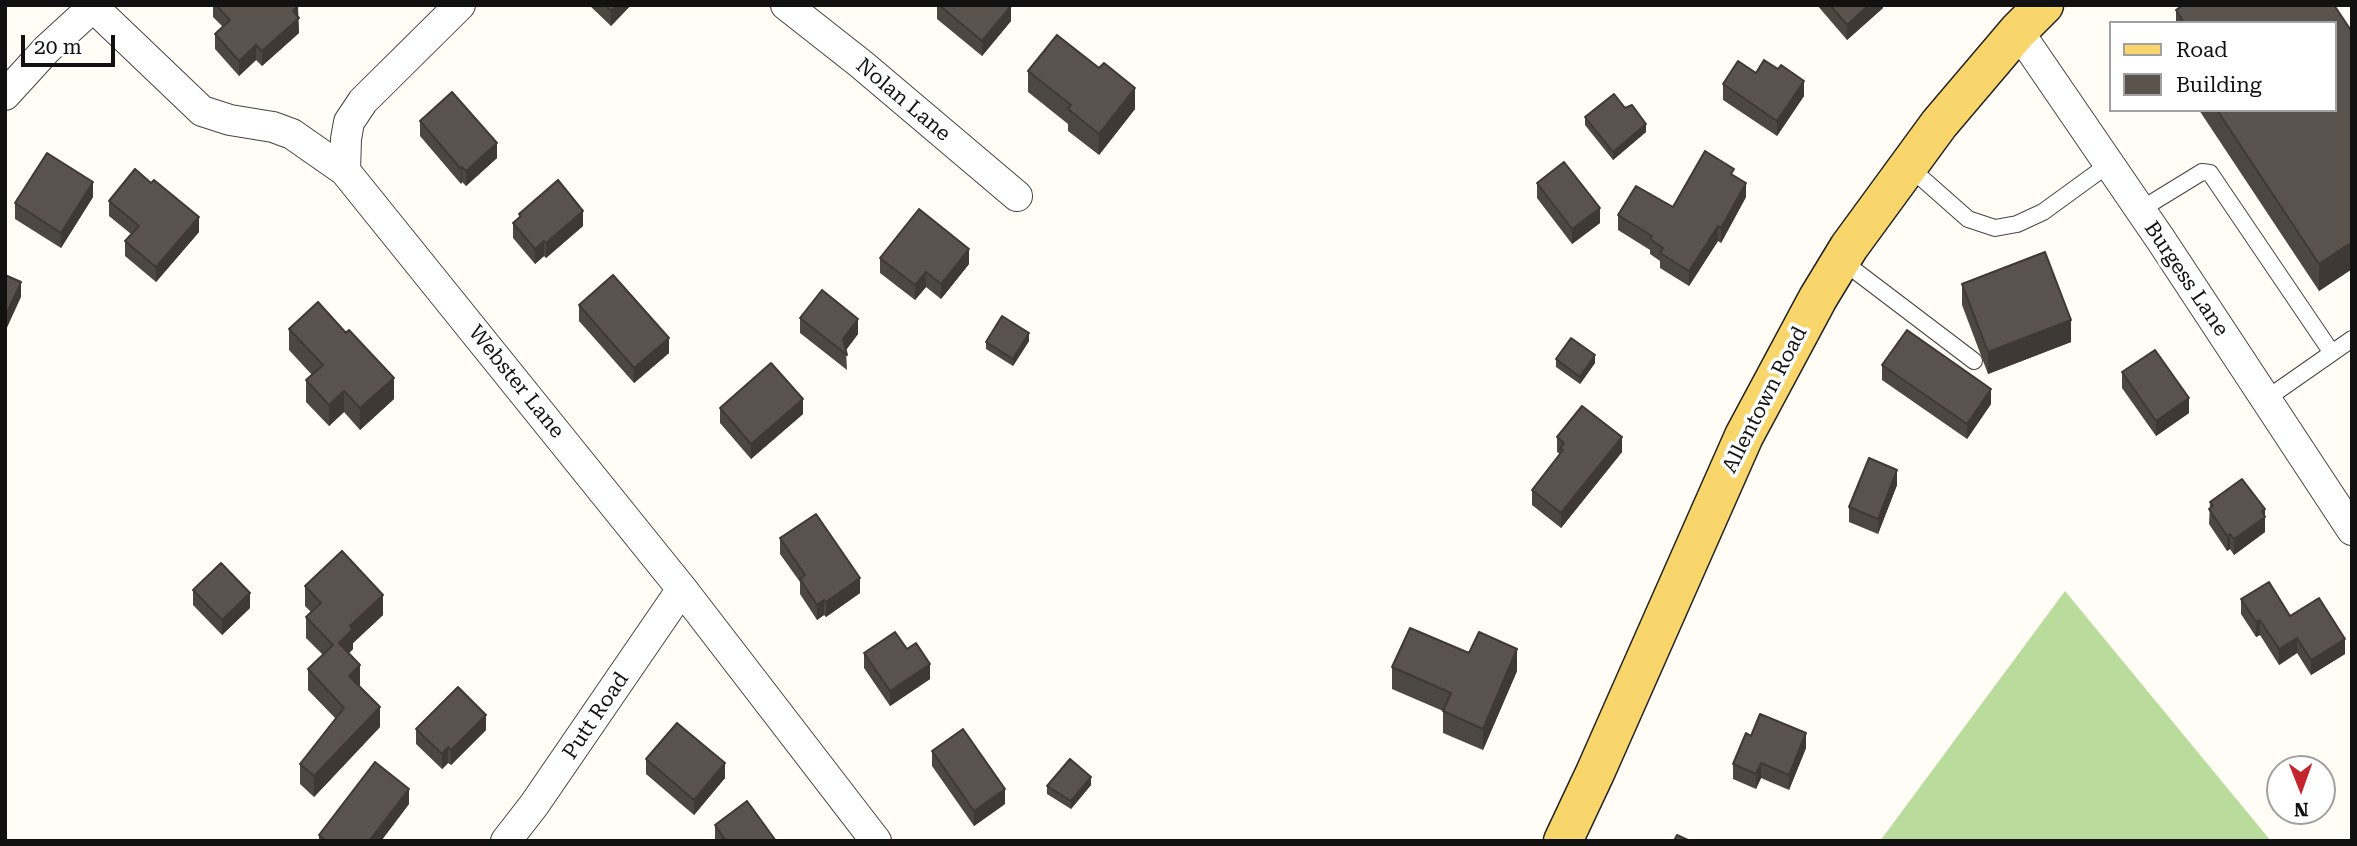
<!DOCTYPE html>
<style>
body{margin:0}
#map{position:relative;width:2357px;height:846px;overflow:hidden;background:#fffdf5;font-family:"Roboto Serif",serif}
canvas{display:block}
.frame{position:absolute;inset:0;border:7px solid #111;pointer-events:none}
.legend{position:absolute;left:2109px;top:21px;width:228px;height:91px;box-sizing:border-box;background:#fff;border:2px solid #a0a0a0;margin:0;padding:9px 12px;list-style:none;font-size:21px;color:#111}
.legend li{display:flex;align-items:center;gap:14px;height:35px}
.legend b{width:35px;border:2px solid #a0a0a0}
.north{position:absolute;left:2266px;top:755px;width:70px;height:70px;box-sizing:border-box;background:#fff;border:2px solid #a0a0a0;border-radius:50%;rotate:179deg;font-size:19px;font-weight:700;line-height:28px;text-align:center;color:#111}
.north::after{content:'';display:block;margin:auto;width:24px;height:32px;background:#c4262e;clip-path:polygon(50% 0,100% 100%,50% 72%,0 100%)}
.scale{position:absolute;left:21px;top:35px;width:94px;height:32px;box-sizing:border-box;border:4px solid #111;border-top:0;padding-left:9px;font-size:21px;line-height:24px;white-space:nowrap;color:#111;-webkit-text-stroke:5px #fff;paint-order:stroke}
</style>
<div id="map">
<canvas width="2357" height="846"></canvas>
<div class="frame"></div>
<ul class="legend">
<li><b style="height:9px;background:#f9d66b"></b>Road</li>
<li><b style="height:19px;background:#5a524d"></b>Building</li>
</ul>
<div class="north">N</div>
<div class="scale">20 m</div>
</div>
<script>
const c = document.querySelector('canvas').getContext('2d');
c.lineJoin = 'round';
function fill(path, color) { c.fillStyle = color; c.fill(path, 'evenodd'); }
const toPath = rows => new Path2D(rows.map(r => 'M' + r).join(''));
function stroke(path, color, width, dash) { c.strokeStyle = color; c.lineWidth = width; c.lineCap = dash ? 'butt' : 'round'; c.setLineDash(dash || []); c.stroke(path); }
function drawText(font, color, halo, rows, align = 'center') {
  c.font = font + ' "Roboto Serif",serif'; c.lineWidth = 7; c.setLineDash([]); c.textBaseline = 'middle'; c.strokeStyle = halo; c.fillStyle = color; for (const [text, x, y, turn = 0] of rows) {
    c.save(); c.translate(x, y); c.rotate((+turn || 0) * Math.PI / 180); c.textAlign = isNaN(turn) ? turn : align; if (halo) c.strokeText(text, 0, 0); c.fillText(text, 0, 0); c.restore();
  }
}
fill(toPath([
 [2065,591,2271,841,1880,841]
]), '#b9dc9c');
const lane = toPath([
 [1908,166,1968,219,1995,228,2017,224,2043,212,2109,164],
 [2140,210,2202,172,2210,173,2332,353],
 [1841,260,1974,361],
 [2266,399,2352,339]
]);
const street = toPath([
 [91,5,202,111,230,120,273,127,292,134,345,171,682,589,876,841],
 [786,5,861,64,1017,196],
 [2018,31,2161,240,2352,530],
 [5,95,47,49,93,7],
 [345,171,346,139,349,122,363,101,460,5],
 [506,841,534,805,682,589]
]);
const primary = toPath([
 [1563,841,1595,773,1744,436,1818,298,1849,247,1939,124,2018,31,2044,5]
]);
stroke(lane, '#444', 18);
stroke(street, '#444', 32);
stroke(primary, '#222', 41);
stroke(lane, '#fff', 16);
stroke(street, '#fff', 30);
stroke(primary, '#f9d66b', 38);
fill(toPath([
 [213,5,297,5,299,33,262,66,256,60,239,76,215,49,215,34,223,27,213,17],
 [589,5,631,5,611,26],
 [937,5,1010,5,1011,21,982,56,937,19],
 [1817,5,1883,5,1883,8,1847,40],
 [2183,5,2334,5,2352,32,2352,269,2319,291,2199,110,2334,110,2334,23,2176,23,2176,10],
 [1099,68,1135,109,1099,155,1068,131,1068,124,1028,92,1028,71],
 [1756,73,1804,96,1777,136,1723,100,1723,84],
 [1625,108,1646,132,1613,160,1585,125,1585,117],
 [420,121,497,158,466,186,462,182,461,184,420,136],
 [1734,176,1746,197,1721,243,1718,241,1689,286,1660,268,1660,261,1650,254,1650,250,1618,230,1618,215,1673,207],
 [151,183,199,232,156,282,125,256,125,241,131,234,109,216,109,201],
 [1537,183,1600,223,1572,244,1537,198],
 [93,197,61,248,15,219,15,203],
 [519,214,583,226,546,258,544,256,535,264,513,238,513,223,519,217],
 [880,258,969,264,941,299,926,287,915,300,880,273],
 [1962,284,2071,342,1988,374,1962,305],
 [579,305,669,353,634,383,579,321],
 [800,318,858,334,846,350,847,370,800,333],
 [289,329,394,399,360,430,344,412,329,426,306,402,306,380,312,375,289,350],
 [1029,341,1013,366,986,349,986,342],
 [1556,359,1595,363,1580,384,1556,367],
 [1882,365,1991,404,1967,439,1882,380],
 [2122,372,2189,413,2156,436,2122,388],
 [720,408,803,414,751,459,720,423],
 [1557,437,1622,452,1561,528,1532,505,1532,490,1560,454,1557,452],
 [1897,485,1878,534,1849,522,1849,507],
 [2210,502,2265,515,2265,532,2234,555,2230,549,2227,551,2209,524],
 [780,538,860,593,826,617,824,615,817,620,800,594,800,582,780,554],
 [305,586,383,615,353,643,353,649,349,653,359,686,380,727,314,797,300,784,300,764,336,719,308,690,308,669,323,655,306,638,306,617,311,612,305,606],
 [193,590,250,608,222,635,193,605],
 [2241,599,2290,616,2345,654,2311,675,2297,653,2279,665,2260,635,2256,637,2241,614],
 [907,649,930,679,890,706,864,668,864,653],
 [1469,653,1517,671,1483,750,1443,733,1443,711,1392,689,1392,667],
 [416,729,486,730,451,765,448,763,442,769,416,744],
 [1751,736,1806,748,1789,790,1761,778,1756,789,1733,779,1733,764],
 [932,751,1005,804,974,826,932,766],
 [646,759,725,778,694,815,646,774],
 [1091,785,1071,809,1047,794,1047,786],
 [409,804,381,841,319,841,319,835],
 [715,825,776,841,715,841]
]), '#4d4742');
fill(toPath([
 [617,5,631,5,611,26,611,11],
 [1869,5,1883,5,1883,8,1847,40,1847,25],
 [298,6,299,33,262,66,262,51],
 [1011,6,1011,21,982,56,982,41],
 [256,45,256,60,239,76,239,61],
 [1804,81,1804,96,1777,136,1777,121],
 [1135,88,1135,109,1099,155,1099,134],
 [1646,124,1646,132,1613,160,1613,152],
 [497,143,497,158,466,186,466,171],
 [462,167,462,182,461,184,461,169],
 [93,182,93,197,61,248,61,233],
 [1746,183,1746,197,1721,243,1721,228],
 [1600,208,1600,223,1572,244,1572,229],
 [583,211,583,226,546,258,546,243],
 [199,217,199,232,156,282,156,267],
 [1718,226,1718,241,1689,286,1689,271],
 [544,241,544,256,535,264,535,249],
 [2352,242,2352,269,2319,291,2319,264],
 [969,249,969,264,941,299,941,284],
 [926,272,926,287,915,300,915,285],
 [21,282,21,297,5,332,5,317],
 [858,319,858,334,843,354,843,339],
 [2071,320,2071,342,1988,374,1988,352],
 [1029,333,1029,341,1013,366,1013,359],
 [669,338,669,353,634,383,634,368],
 [1595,355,1595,363,1580,384,1580,377],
 [394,378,394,399,360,430,360,408],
 [1991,389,1991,404,1967,439,1967,424],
 [344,391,344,412,329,426,329,405],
 [2189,398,2189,413,2156,436,2156,421],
 [803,399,803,414,751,459,751,444],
 [1622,437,1622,452,1561,528,1561,513],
 [1897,470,1897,485,1878,534,1878,519],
 [2265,509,2265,532,2234,555,2234,539],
 [2230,534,2230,549,2227,551,2227,536],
 [860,578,860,593,826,617,826,602],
 [250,593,250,608,222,635,222,620],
 [383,595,383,615,353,643,353,649,339,663,339,643,350,626],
 [824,600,824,615,817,620,817,605],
 [2260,620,2260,635,2256,637,2256,622],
 [2297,638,2297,653,2279,665,2279,649],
 [2345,639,2345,654,2311,675,2311,660],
 [1517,649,1517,671,1483,750,1483,729],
 [930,664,930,679,890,706,890,691],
 [360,665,360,685,349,696,349,676],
 [380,707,380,727,314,797,314,776],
 [486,715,486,730,451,765,451,750],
 [1806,733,1806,748,1789,790,1789,775],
 [448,747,448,763,442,769,442,754],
 [725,763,725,778,694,815,694,800],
 [1761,763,1761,778,1756,789,1756,774],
 [1091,777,1091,785,1071,809,1071,801],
 [409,789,409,804,381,841,369,841],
 [1005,789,1005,804,974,826,974,811]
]), '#3f3936');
const building = toPath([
 [216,5,297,5,298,6,293,11,299,18,262,51,256,45,239,61,215,34,230,20,216,5],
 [605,5,617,5,611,11,605,5],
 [939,5,1010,5,1011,6,982,41,939,5],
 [1830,5,1869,5,1847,25,1830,5],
 [2183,5,2334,5,2352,32,2352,242,2319,264,2217,110,2334,110,2334,23,2184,23,2176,10,2183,5],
 [1057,35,1099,68,1104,63,1135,88,1099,134,1068,109,1071,105,1028,71,1057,35],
 [1764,60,1778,69,1781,65,1804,81,1777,121,1723,84,1738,61,1756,73,1764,60],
 [452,92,497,143,466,171,462,167,461,169,420,121,452,92],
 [1614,94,1625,108,1632,105,1646,124,1613,152,1585,117,1614,94],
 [1705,151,1734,169,1731,174,1746,183,1721,228,1718,226,1689,271,1660,253,1663,248,1650,239,1652,236,1618,215,1636,186,1673,207,1705,151],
 [47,153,93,182,61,233,15,203,47,153],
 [1564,162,1600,208,1572,229,1537,183,1564,162],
 [135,169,151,183,154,180,199,217,156,267,125,241,139,226,109,201,135,169],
 [558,180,583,211,546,243,544,241,535,249,513,223,521,216,519,214,558,180],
 [919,209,969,249,941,284,926,272,915,285,880,258,919,209],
 [2045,252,2071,320,1988,352,1962,284,2045,252],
 [5,275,21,282,5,317,5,275],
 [613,275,669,338,634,368,579,305,613,275],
 [822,290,858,319,843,339,847,355,800,318,822,290],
 [318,302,346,333,349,330,394,378,360,408,344,391,329,405,306,380,323,365,289,329,318,302],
 [1002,316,1029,333,1013,359,986,342,1002,316],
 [1907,330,1991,389,1967,424,1882,365,1907,330],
 [1571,338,1595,355,1580,377,1556,359,1571,338],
 [2155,350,2189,398,2156,421,2122,372,2155,350],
 [771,363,803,399,751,444,720,408,771,363],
 [1582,406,1622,437,1561,513,1532,490,1563,450,1560,449,1564,443,1557,437,1582,406],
 [1869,458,1897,470,1878,519,1849,507,1869,458],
 [2242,479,2265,509,2262,511,2265,517,2234,539,2230,534,2227,536,2209,509,2213,506,2210,502,2242,479],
 [816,514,860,578,826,602,824,600,817,605,800,579,805,575,780,538,816,514],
 [342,551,383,595,350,626,353,629,339,643,360,665,349,676,380,707,314,776,300,764,344,708,308,669,333,645,306,617,321,603,305,586,342,551],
 [221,563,250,593,222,620,193,590,221,563],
 [2269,582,2290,616,2319,598,2345,639,2311,660,2297,638,2279,649,2260,620,2256,622,2241,599,2269,582],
 [1410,628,1469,653,1479,632,1517,649,1483,729,1443,711,1451,693,1392,667,1410,628],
 [895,632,907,649,916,643,930,664,890,691,864,653,895,632],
 [458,687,486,715,451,750,448,747,442,754,416,729,458,687],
 [1760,714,1806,733,1789,775,1761,763,1756,774,1733,764,1746,733,1751,736,1760,714],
 [677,723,725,763,694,800,646,759,677,723],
 [963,729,1005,789,974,811,932,751,963,729],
 [1070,759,1091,777,1071,801,1047,786,1070,759],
 [375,762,409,789,369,841,326,841,319,835,375,762],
 [747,801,776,841,726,841,715,825,747,801],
 [1677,835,1690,841,1674,841,1677,835]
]);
fill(building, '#5a524d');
stroke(building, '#3f3936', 2);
drawText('21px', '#111', '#fff', [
 ["Nolan Lane",903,100,40],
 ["Burgess Lane",2186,279,56],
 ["Webster Lane",516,382,51],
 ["Allentown Road",1765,400,-63],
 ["Putt Road",596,716,-56]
]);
</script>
